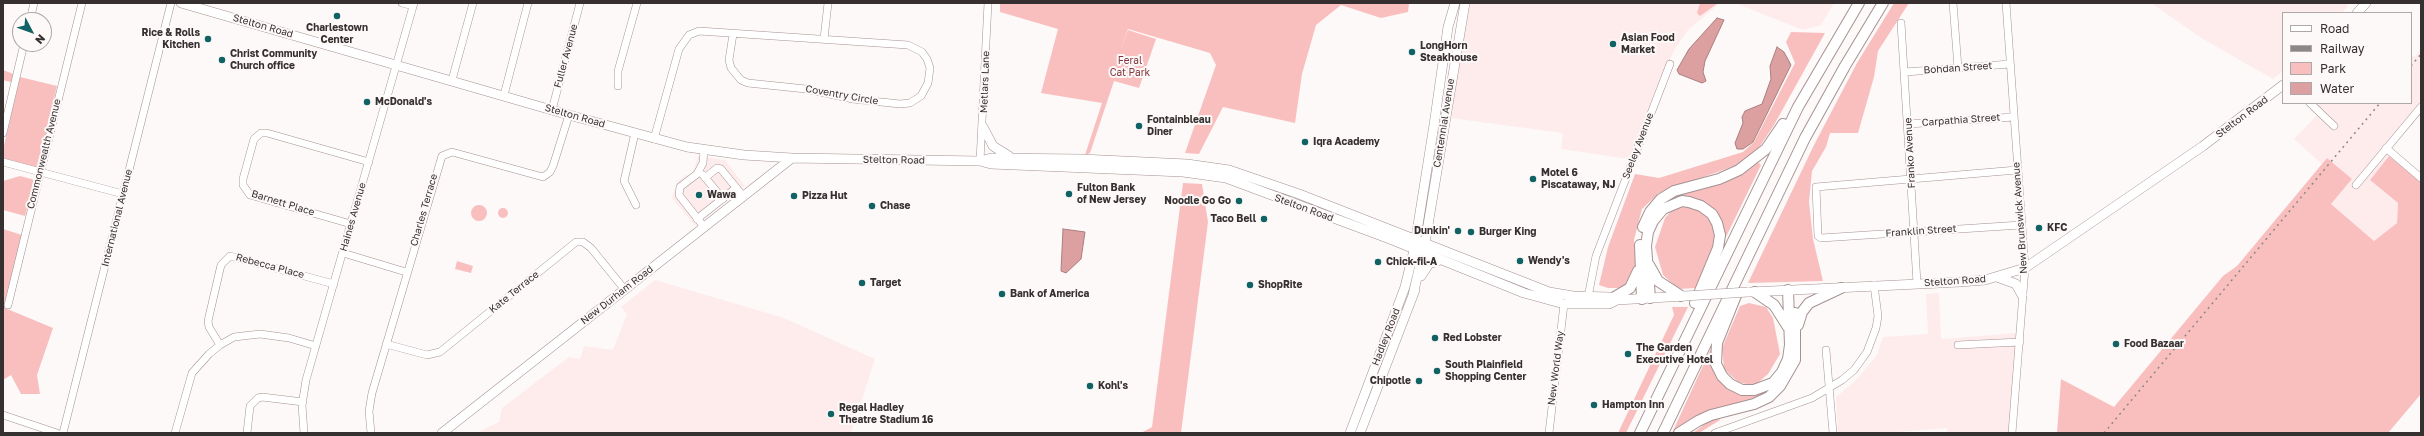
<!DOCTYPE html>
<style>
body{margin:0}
#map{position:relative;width:2424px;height:436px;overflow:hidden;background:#fdf9f8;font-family:"Golos Text",sans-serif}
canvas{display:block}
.frame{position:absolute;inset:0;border:4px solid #373030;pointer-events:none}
.legend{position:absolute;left:2282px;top:12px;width:130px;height:92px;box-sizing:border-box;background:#fdf9f8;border:1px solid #aea9a8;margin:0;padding:5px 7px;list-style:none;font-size:12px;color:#373030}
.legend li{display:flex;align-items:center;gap:8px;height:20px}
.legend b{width:20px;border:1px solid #aea9a8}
.north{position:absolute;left:12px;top:12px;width:40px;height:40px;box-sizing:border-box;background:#fdf9f8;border:1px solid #aea9a8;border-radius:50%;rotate:131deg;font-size:11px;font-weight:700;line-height:16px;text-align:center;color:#373030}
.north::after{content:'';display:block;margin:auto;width:14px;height:18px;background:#116264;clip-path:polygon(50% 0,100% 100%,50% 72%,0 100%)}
</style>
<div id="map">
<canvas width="2424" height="436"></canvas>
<div class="frame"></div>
<ul class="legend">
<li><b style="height:5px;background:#fff"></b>Road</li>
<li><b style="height:5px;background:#8d8787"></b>Railway</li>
<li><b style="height:11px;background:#f9bfbf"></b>Park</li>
<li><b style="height:11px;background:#dca0a0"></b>Water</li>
</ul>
<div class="north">N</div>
</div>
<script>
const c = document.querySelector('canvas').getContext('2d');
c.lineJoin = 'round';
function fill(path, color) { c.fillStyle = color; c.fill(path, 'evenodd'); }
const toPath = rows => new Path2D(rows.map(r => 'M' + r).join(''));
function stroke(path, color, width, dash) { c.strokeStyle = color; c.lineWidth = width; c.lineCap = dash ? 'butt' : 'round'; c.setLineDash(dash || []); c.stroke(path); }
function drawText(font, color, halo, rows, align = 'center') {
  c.font = font + ' "Golos Text",sans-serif'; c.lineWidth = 4; c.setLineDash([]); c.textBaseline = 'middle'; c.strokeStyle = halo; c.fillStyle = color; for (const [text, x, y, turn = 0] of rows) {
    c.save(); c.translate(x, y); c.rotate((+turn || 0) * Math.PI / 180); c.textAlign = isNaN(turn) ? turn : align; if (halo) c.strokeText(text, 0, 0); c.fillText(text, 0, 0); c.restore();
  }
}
fill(toPath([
 [1471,3,1720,3,1688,30,1675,49,1658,83,1629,159,1561,149,1563,133,1451,118,1465,25],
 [1735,3,1834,3,1821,25,1803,30],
 [2151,3,2345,3,2348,6,2342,13,2283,13,2283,71,2273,79,2203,39],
 [2421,49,2421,112,2390,149,2389,156,2370,180,2398,203,2397,223,2374,241,2331,204,2352,179,2327,158,2322,164,2294,139,2321,111,2313,103,2411,103,2411,55,2414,57],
 [698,156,725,160,745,186,695,226,672,198,677,182,686,175,692,176],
 [655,280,784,318,875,359,851,433,476,433,499,422,502,408,569,357,580,359,584,346,613,350,627,314,621,307],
 [1939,293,1941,339,2018,333,2011,433,1947,433,1947,428,1885,433,1838,433,1836,397,1855,381,1877,355,1883,337,1928,334,1926,294]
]), '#feecec');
fill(toPath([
 [1000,3,1409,3,1408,12,1381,18,1341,5,1316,25,1302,74,1295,123,1223,107,1199,154,1185,153,1216,65,1210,53,1128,29,1120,52,1128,30,1156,39,1139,88,1114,81,1090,153,1085,155,1102,103,1041,93,1058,29,1000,12],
 [1700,3,1718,3,1700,16,1697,13],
 [1894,3,1909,3,1878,51,1874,77,1858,133,1830,133,1826,147,1812,171,1809,202,1813,239,1823,281,1748,283,1814,145,1857,63],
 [1791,32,1825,33,1774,125,1760,146,1740,164,1659,193,1642,209,1634,240,1636,266,1631,281,1622,288,1608,288,1599,285,1608,247,1635,174,1659,178,1743,152,1754,142,1795,63,1786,42],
 [3,70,16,75,14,83,3,80],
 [20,77,57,86,38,168,3,160,3,150],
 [2389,156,2421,182,2421,394,2388,433,2057,433,2061,379,2114,407,2223,276,2237,266,2327,158,2352,179,2331,204,2374,241,2397,223,2398,203,2370,180],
 [1758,162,1761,165,1724,241,1722,225,1694,199,1662,205,1677,193],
 [20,176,35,180,25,216,3,210,3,181],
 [1183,183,1202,184,1208,222,1181,433,1141,433,1152,427],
 [1687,205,1702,211,1712,222,1716,233,1716,243,1696,288,1678,289,1663,275,1655,247,1665,218,1673,209],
 '471 213a8 8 0 1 1 16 0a8 8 0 1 1-16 0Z',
 '498 213a5 5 0 1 1 10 0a5 5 0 1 1-10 0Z',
 [3,229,22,235,5,308,53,328,37,375,40,394,21,394,11,375,3,380],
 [457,261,473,266,471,273,455,269],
 [1749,303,1766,307,1773,318,1780,354,1768,374,1754,386,1738,382,1724,369,1722,348,1740,306],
 [1672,307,1688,307,1626,433,1618,433,1674,315],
 [1718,333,1722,380,1761,392,1774,389,1766,395,1672,433],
 [1717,415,1720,420,1699,433,1693,433]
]), '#f9bfbf');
const water = toPath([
 [1717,18,1724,20,1705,61,1703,72,1706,81,1702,83,1679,74,1677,70,1689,49,1717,18],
 [1777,47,1784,52,1791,65,1753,142,1743,149,1737,149,1735,143,1743,123,1742,117,1745,111,1762,104,1771,79,1770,66,1777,47],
 [1063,229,1085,232,1081,259,1066,273,1061,271,1063,229]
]);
fill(water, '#dca0a0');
stroke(water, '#aa7e7e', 1);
const minor = toPath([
 [402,3,413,6],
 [1953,3,1958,68],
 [2006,3,2025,268,2012,433],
 [30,20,34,3],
 [1901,23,1917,283],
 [824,39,828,3],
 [1905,72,2010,64],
 [452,80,473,3],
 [618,86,618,71,637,3],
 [504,95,528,3],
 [2310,103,2334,126],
 [552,110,580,3],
 [1908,124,2014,117],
 [3,133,24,44],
 [635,133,624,181,636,205],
 [654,139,679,49,689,35,699,31,908,45,922,52,927,59,930,68,928,83,921,96,910,103,900,104,853,99,806,89,748,83,741,80,731,68,729,60,733,34],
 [2386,148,2421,178],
 [980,161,988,3],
 [3,162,123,194],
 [2017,170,1816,187,1818,236,1821,238,2021,225],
 [703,175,723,199],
 [705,178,717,168,721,169,743,196],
 [2356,185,2421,107],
 [697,219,736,188],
 [351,224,250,195,243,185,243,179,254,139,261,133,267,133,369,162],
 [704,227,679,195,680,187,697,174,703,163,704,149],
 [343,253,406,272],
 [1588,297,1596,256,1670,64],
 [8,305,82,3],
 [386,344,427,355,440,352,576,242,583,242,591,248,625,290],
 [220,345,209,327,208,321,221,265,230,256,334,284],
 [1958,345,2020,342],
 [1826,350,1833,433],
 [3,415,57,433],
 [63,433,171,3],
 [175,433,192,373,209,354,220,345,234,337,260,334,289,338,316,346],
 [247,433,250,406,258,398,262,397,303,402],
 [304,433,302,405,306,380,414,3],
 [371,433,369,411,372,393,442,156,452,152,543,177,550,172,553,166,569,115],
 [1549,433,1564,304],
 [1715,433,1812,398,1842,380,1854,370,1867,352,1876,328,1878,316,1874,285]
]);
const major = toPath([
 [181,3,569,115,687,147,744,155,792,158,980,161,991,158,1081,159,1187,164,1229,170,1299,194,1549,292,1573,296,1610,297,1617,300],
 [2357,13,2366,3],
 [983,127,993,146,1009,156],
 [980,161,991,164,1183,172,1226,178,1390,239,1524,293,1564,304,1609,304,1617,300,1685,296],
 [1421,276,1429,264,1440,260],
 [1997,277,2016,284,2022,295],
 [1751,292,1960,282,1985,280,2025,268,2203,146,2283,85],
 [1413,295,1425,243,1465,3],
 [442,433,792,158],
 [1350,433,1405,287,1414,250,1434,125,1448,27,1455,3],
 [1360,433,1415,290]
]);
const highway = toPath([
 [1643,227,1650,212,1661,199,1674,191,1719,179,1739,170,1766,149,1783,124],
 [1640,245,1642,299],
 [1649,265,1658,281,1681,296],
 [1755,292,1774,305,1788,327],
 [1737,293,1717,343,1716,364,1722,376,1730,384,1742,390,1754,390,1773,383,1782,372,1788,359,1790,345,1788,290],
 [1613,298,1630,288,1638,271],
 [1650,298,1646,246,1648,232,1653,221,1663,209,1682,201,1689,202,1701,206,1712,214,1717,223,1720,235,1718,248,1695,303],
 [1798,325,1802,312,1809,303,1841,288],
 [1640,433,1798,107,1859,3],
 [1663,433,1805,138,1845,66,1883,3],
 [1679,433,1698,421,1711,415,1754,404,1769,397,1780,386,1795,360,1795,313]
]);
stroke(minor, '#a59292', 8);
stroke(major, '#a59292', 10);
stroke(highway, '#a59292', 12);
stroke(minor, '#fff', 7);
stroke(major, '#fff', 9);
stroke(highway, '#fff', 10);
stroke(toPath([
 [2411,66,2421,54],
 [2104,433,2380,103]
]), '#8d8787', 1.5, [2, 4]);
const majorBridge = toPath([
 [1685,296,1748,292]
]);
stroke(majorBridge, '#a59292', 10, []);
stroke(majorBridge, '#fff', 9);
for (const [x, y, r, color] of [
 [337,16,4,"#116264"],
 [208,39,4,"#116264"],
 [1613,44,4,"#116264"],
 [1412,52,4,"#116264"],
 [222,60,4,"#116264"],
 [367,102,4,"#116264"],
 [1139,126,4,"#116264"],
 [1305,142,4,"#116264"],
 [1533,179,4,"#116264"],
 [1069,194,4,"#116264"],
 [699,195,4,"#116264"],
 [794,196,4,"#116264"],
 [1239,201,4,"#116264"],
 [872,206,4,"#116264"],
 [1264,219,4,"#116264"],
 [2039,228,4,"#116264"],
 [1458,231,4,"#116264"],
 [1471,232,4,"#116264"],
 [1520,261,4,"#116264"],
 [1378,262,4,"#116264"],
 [862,283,4,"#116264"],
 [1250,285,4,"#116264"],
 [1002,294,4,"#116264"],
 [1435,338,4,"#116264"],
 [2116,344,4,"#116264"],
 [1628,354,4,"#116264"],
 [1437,371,4,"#116264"],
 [1419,381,4,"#116264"],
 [1090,386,4,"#116264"],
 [1594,405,4,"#116264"],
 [831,414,4,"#116264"]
]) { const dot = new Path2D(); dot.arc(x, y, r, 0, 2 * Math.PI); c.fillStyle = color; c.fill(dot); stroke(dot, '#fdf9f8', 1.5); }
drawText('10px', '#373030', '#fdf9f8', [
 ["Stelton Road",263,26,16],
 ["Fuller Avenue",566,56,-75],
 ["Bohdan Street",1958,68,-4],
 ["Metlars Lane",985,82,-88],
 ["Coventry Circle",842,95,10],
 ["Stelton Road",575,116,16],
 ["Stelton Road",2242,117,-37],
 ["Carpathia Street",1961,120,-4],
 ["Centennial Avenue",1444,123,-81],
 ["Seeley Avenue",1638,146,-69],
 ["Franko Avenue",1910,153,-93],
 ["Commonwealth Avenue",44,154,-76],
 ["Stelton Road",894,160,1],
 ["Barnett Place",283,203,17],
 ["Stelton Road",1304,208,20],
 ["Charles Terrace",424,210,-74],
 ["Haines Avenue",353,217,-74],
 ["International Avenue",117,218,-76],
 ["New Brunswick Avenue",2020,218,-94],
 ["Franklin Street",1921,231,-4],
 ["Rebecca Place",270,266,15],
 ["Stelton Road",1955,281,-4],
 ["Kate Terrace",514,292,-39],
 ["New Durham Road",617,295,-38],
 ["Hadley Road",1386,337,-69],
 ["New World Way",1556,368,-83]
]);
drawText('bold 10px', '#373030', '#fdf9f8', [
 ["Charlestown",337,28,"center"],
 ["Center",337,40,"center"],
 ["Rice & Rolls",200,33,"right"],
 ["Kitchen",200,45,"right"],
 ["Asian Food",1621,38],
 ["Market",1621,50],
 ["LongHorn",1420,46],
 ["Steakhouse",1420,58],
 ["Christ Community",230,54],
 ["Church office",230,66],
 ["McDonald's",375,102],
 ["Fontainbleau",1147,120],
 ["Diner",1147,132],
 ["Iqra Academy",1313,142],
 ["Motel 6",1541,173],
 ["Piscataway, NJ",1541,185],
 ["Fulton Bank",1077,188],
 ["of New Jersey",1077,200],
 ["Wawa",707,195],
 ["Pizza Hut",802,196],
 ["Noodle Go Go",1231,201,"right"],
 ["Chase",880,206],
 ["Taco Bell",1256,219,"right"],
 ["KFC",2047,228],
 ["Dunkin'",1450,231,"right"],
 ["Burger King",1479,232],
 ["Wendy's",1528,261],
 ["Chick-fil-A",1386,262],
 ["Target",870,283],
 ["ShopRite",1258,285],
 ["Bank of America",1010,294],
 ["Red Lobster",1443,338],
 ["Food Bazaar",2124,344],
 ["The Garden",1636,348],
 ["Executive Hotel",1636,360],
 ["South Plainfield",1445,365],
 ["Shopping Center",1445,377],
 ["Chipotle",1411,381,"right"],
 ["Kohl's",1098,386],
 ["Hampton Inn",1602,405],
 ["Regal Hadley",839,408],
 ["Theatre Stadium 16",839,420]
], 'left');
drawText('10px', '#81373c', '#fdf9f8', [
 ["Feral",1130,61],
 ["Cat Park",1130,73]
]);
</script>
